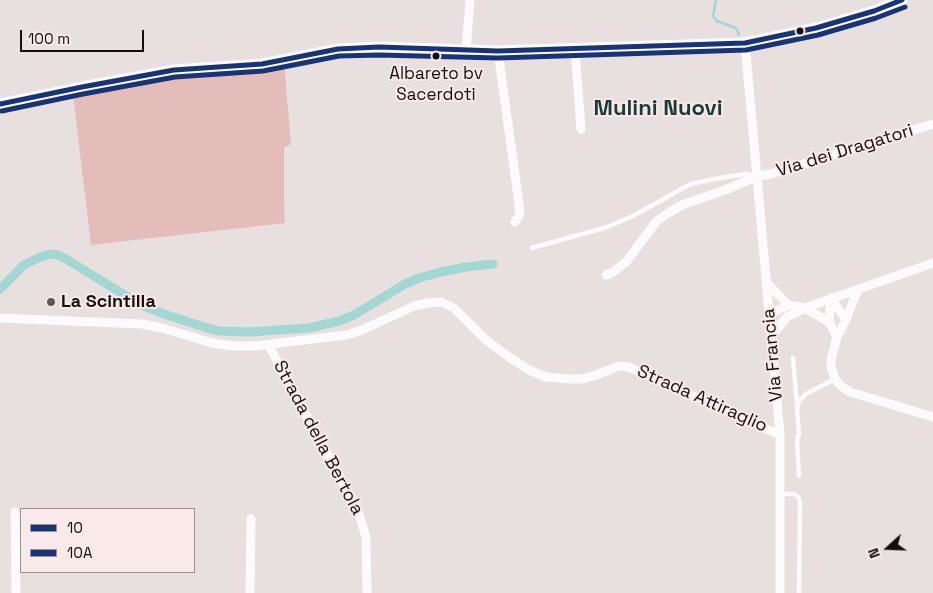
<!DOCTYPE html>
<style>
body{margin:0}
#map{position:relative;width:933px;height:593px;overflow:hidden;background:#e8e0df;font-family:"Space Grotesk",sans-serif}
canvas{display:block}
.legend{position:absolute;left:20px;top:508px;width:175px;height:65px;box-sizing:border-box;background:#f9e9e8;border:1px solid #9d9291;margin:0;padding:6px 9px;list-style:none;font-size:15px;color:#140f0f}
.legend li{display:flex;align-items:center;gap:10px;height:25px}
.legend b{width:25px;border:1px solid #9d9291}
.north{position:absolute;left:863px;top:523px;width:50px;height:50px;-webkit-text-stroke:4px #f9e9e8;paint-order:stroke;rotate:250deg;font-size:14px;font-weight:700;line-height:20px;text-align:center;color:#140f0f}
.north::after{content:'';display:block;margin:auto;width:18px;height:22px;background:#140f0f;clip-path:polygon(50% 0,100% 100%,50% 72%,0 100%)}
.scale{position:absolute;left:20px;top:30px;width:124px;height:22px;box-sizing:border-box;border:2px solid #140f0f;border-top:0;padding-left:6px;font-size:15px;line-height:18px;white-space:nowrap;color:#140f0f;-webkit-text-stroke:4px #f9e9e8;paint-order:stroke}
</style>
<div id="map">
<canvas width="933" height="593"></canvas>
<ul class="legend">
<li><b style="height:6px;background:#193476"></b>10</li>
<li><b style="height:6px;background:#193476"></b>10A</li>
</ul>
<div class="north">N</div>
<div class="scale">100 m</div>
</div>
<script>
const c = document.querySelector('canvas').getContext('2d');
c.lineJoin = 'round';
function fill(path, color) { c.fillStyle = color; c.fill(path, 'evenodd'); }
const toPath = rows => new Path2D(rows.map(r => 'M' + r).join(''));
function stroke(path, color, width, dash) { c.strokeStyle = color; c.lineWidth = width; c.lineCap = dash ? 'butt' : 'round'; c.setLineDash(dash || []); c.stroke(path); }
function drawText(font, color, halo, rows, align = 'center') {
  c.font = font + ' "Space Grotesk",sans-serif'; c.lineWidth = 4; c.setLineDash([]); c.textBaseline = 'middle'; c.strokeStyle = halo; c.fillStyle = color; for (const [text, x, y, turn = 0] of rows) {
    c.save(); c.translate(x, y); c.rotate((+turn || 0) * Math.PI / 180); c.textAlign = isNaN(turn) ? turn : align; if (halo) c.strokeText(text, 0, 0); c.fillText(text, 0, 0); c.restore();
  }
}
fill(toPath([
 [284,63,291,144,284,148,284,204,285,223,91,245,73,94,179,73]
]), '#e4bcba');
stroke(toPath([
 [716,0,713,16,717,21,736,28,739,35]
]), '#a2d7d3', 2.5);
stroke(toPath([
 [0,289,24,265,38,258,50,254,58,255,66,259,141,305,167,315,207,328,220,331,249,332,309,328,339,321,354,315,405,284,419,278,441,272,466,267,493,264]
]), '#a2d7d3', 9);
stroke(toPath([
 [532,248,607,227,633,216,685,187,691,184,714,179,739,175,747,174,754,176],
 [793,358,797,405],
 [799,476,797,439,799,434,797,409,799,401,806,394,835,379],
 [780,494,794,494,798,497,800,501,799,593]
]), '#fcfafa', 4.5);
stroke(toPath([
 [745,43,780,435,780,593],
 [575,49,581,129],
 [466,50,470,0],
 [498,51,519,204,520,213,518,217,515,222],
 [606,275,613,272,626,262,656,222,668,213,682,205,725,190,758,176,771,174,933,124],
 [767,283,788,305,805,308,829,322,837,337],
 [858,289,846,320,837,337,831,360,831,366,835,379,841,386,850,392,933,417],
 [831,298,846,320],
 [770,314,788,305],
 [0,318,142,324,162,328,212,343,234,346,254,346,347,335,362,330,414,306,427,303,441,302,454,308,486,340,509,357,529,370,546,377,568,379,582,379,596,375,619,366,629,367,780,435],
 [829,322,831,298],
 [772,335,787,317,805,308,933,263],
 [268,344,358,511,366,537,367,593],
 [15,512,16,593],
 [250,593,251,519]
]), '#fcfafa', 9);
stroke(toPath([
 [0,104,82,87,174,70,262,64,338,49,359,48,379,47,498,51,745,43,816,28,874,11,902,0]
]), '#fcfafa', 11);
stroke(toPath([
 [0,104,82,87,174,70,262,64,338,49,379,47,498,51,745,43,816,28,874,11,902,0]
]), '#193476', 5);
stroke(toPath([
 [2,111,83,94,175,77,263,71,339,56,379,55,498,58,746,50,818,35,876,18,905,7]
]), '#193476', 5);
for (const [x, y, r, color] of [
 [800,31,4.5,"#140f0f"],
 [436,56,4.5,"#140f0f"],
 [51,302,5,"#5e5858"]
]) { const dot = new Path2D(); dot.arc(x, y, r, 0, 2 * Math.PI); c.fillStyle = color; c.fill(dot); stroke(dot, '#f9e9e8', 2); }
drawText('17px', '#140f0f', '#f9e9e8', [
 ["Albareto bv",436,74],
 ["Sacerdoti",436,95]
]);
drawText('18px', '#140f0f', '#f9e9e8', [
 ["Via dei Dragatori",845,151,-17],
 ["Via Francia",773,355,-95],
 ["Strada Attiraglio",702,399,24],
 ["Strada della Bertola",318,438,62]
]);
drawText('bold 18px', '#140f0f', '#f9e9e8', [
 ["La Scintilla",61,302]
], 'left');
drawText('bold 22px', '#193b3a', '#f9e9e8', [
 ["Mulini Nuovi",658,109]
]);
</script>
